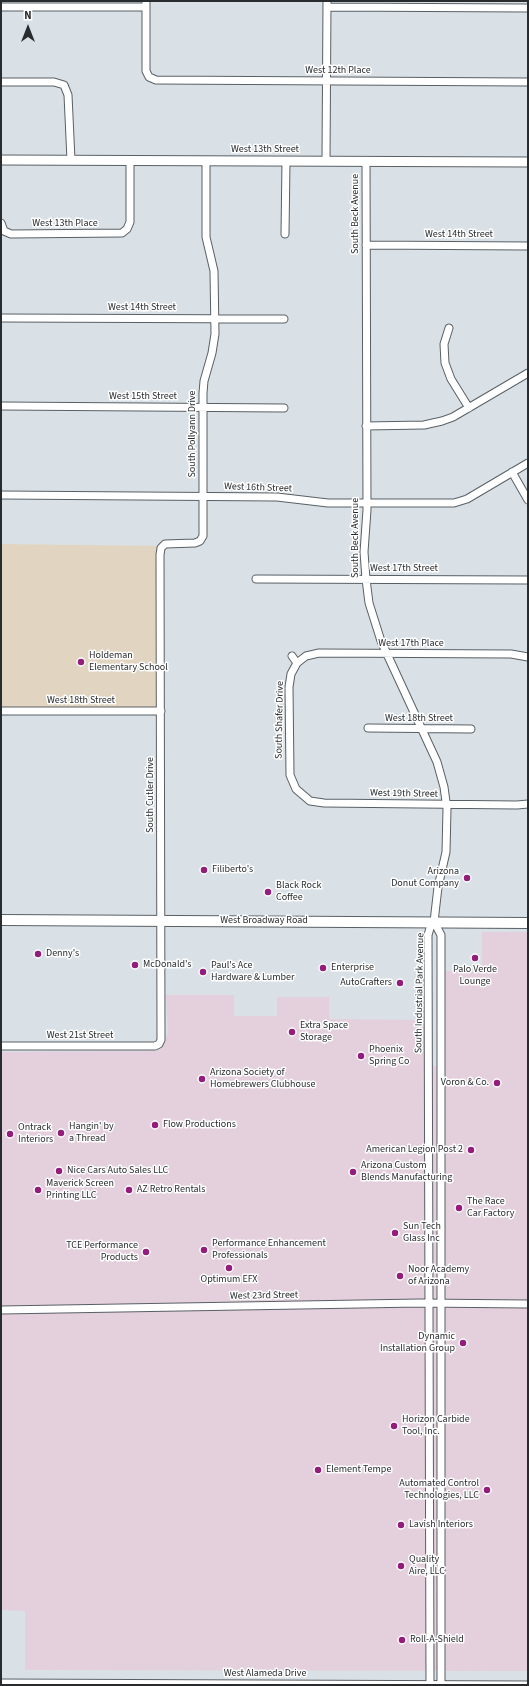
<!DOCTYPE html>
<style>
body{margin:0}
#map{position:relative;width:529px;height:1686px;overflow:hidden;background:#d9e1e7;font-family:"Source Sans 3",sans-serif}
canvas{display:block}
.frame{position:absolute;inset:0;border:2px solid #292c2e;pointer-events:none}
.north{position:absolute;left:8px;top:8px;width:40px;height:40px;-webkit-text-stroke:3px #fff;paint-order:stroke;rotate:0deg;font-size:11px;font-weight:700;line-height:16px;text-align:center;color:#292c2e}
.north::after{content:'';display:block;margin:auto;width:14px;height:18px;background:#292c2e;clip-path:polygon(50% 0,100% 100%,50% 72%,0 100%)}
</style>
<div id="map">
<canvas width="529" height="1686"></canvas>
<div class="frame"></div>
<div class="north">N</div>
</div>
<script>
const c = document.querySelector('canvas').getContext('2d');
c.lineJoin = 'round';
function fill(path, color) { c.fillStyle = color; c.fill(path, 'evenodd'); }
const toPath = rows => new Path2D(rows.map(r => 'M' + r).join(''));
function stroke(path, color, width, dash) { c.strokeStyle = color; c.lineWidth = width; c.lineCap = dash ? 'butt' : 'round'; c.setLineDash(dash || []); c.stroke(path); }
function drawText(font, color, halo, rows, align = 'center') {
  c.font = font + ' "Source Sans 3",sans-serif'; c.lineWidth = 3; c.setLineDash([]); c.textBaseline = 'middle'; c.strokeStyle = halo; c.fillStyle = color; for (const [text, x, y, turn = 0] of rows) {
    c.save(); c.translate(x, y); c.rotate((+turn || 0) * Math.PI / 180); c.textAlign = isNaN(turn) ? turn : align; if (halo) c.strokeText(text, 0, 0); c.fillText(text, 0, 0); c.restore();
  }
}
fill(toPath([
 [482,932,528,932,528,1671,25,1670,25,1611,1,1610,1,1052,155,1051,162,1048,168,1032,166,995,234,995,234,1016,277,1016,277,997,329,997,329,1019,426,1020,426,1066,443,1066,444,971,482,971]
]), '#e4cfdc');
fill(toPath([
 [1,544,163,546,161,711,1,711]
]), '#e1d4c0');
const minor = toPath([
 [146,1,146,71,149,77,156,80,528,82],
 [1,7,146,7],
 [327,7,528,8],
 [1,82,54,82,64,85,68,95,71,160],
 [326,161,327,1],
 [366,161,367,510,364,552,366,579,369,603,381,641,437,762,444,787,447,809,446,852,438,887,434,922],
 [1,223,4,231,11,234,122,233,127,229,130,222,130,161],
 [285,234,286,161],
 [366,245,528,246],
 [1,318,284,319],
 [449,328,444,344,445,363,451,379,469,408],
 [1,406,284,408],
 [366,426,424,425,442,421,453,417,528,373],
 [512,472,528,500],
 [1,495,277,497,328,503,454,503,467,499,528,463],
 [256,579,528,580],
 [292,656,297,663],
 [528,657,511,654,319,653,306,656,297,663,291,674,289,687,290,775,296,789,310,801,324,803,517,805,528,804],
 [1,711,161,711],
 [368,728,471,729],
 [434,922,441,935,441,1685],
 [1,1046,155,1046,159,1044,161,1040,160,555,161,548,165,544,195,543,200,541,203,536,203,393,204,381,212,353,215,334,214,271,206,237,206,161],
 [1,1310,420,1303,528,1304],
 [1,1683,528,1685],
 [430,1685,428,935,430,928,434,922]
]);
const tertiary = toPath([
 [1,160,528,162]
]);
const secondary = toPath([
 [1,920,528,923]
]);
stroke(minor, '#596065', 9);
stroke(tertiary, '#596065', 11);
stroke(secondary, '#596065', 12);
stroke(minor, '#fff', 7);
stroke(tertiary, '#fff', 9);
stroke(secondary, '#fff', 10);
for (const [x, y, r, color] of [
 [81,662,4,"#921d7b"],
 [204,870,4,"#921d7b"],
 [467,878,4,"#921d7b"],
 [268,892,4,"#921d7b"],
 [38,954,4,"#921d7b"],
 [475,958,4,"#921d7b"],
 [135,965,4,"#921d7b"],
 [323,968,4,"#921d7b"],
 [203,972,4,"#921d7b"],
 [400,983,4,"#921d7b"],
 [292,1032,4,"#921d7b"],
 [361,1056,4,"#921d7b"],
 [202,1079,4,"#921d7b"],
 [497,1083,4,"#921d7b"],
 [155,1125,4,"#921d7b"],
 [61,1133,4,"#921d7b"],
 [10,1134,4,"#921d7b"],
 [471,1150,4,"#921d7b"],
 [59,1171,4,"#921d7b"],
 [353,1172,4,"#921d7b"],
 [38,1190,4,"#921d7b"],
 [129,1190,4,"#921d7b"],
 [459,1208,4,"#921d7b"],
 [395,1233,4,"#921d7b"],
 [204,1250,4,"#921d7b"],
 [146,1252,4,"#921d7b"],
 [229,1268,4,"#921d7b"],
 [400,1276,4,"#921d7b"],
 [463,1343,4,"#921d7b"],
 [394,1426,4,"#921d7b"],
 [318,1470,4,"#921d7b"],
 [487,1490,4,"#921d7b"],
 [401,1525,4,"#921d7b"],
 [401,1566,4,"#921d7b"],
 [402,1640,4,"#921d7b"]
]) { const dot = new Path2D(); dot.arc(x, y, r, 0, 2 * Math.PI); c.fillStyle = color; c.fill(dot); stroke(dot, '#fff', 1.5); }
drawText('10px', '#292c2e', '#fff', [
 ["West 12th Place",338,71],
 ["West 13th Street",265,150],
 ["South Beck Avenue",356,214,-90],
 ["West 13th Place",65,224],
 ["West 14th Street",459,235],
 ["West 14th Street",142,308],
 ["West 15th Street",143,397],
 ["South Pollyann Drive",193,434,-90],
 ["West 16th Street",258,488,2],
 ["South Beck Avenue",356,538,-90],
 ["West 17th Street",404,569],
 ["West 17th Place",411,644],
 ["West 18th Street",81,701],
 ["West 18th Street",419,719],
 ["South Shafer Drive",280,720,-89],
 ["West 19th Street",404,794,1],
 ["South Cutler Drive",151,795,-90],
 ["West Broadway Road",264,921],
 ["South Industrial Park Avenue",420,993,-89],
 ["West 21st Street",80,1036],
 ["West 23rd Street",264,1296,-1],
 ["West Alameda Drive",265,1674]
]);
drawText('10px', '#292c2e', '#fff', [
 ["Holdeman",89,656],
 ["Elementary School",89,668],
 ["Filiberto's",212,870],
 ["Arizona",459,872,"right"],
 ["Donut Company",459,884,"right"],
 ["Black Rock",276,886],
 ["Coffee",276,898],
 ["Denny's",46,954],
 ["McDonald's",143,965],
 ["Paul's Ace",211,966],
 ["Hardware & Lumber",211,978],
 ["Enterprise",331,968],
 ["Palo Verde",475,970,"center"],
 ["Lounge",475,982,"center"],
 ["AutoCrafters",392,983,"right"],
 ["Extra Space",300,1026],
 ["Storage",300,1038],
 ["Phoenix",369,1050],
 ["Spring Co",369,1062],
 ["Arizona Society of",210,1073],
 ["Homebrewers Clubhouse",210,1085],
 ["Voron & Co.",489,1083,"right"],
 ["Flow Productions",163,1125],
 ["Hangin' by",69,1127],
 ["a Thread",69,1139],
 ["Ontrack",18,1128],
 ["Interiors",18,1140],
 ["American Legion Post 2",463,1150,"right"],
 ["Arizona Custom",361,1166],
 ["Blends Manufacturing",361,1178],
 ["Nice Cars Auto Sales LLC",67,1171],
 ["Maverick Screen",46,1184],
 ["Printing LLC",46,1196],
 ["AZ Retro Rentals",137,1190],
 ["The Race",467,1202],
 ["Car Factory",467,1214],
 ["Sun Tech",403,1227],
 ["Glass Inc",403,1239],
 ["Performance Enhancement",212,1244],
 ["Professionals",212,1256],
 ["TCE Performance",138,1246,"right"],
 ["Products",138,1258,"right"],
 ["Noor Academy",408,1270],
 ["of Arizona",408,1282],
 ["Optimum EFX",229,1280,"center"],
 ["Dynamic",455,1337,"right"],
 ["Installation Group",455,1349,"right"],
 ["Horizon Carbide",402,1420],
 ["Tool, Inc.",402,1432],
 ["Element Tempe",326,1470],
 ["Automated Control",479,1484,"right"],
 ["Technologies, LLC",479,1496,"right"],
 ["Lavish Interiors",409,1525],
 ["Quality",409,1560],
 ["Aire, LLC",409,1572],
 ["Roll-A-Shield",410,1640]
], 'left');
</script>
